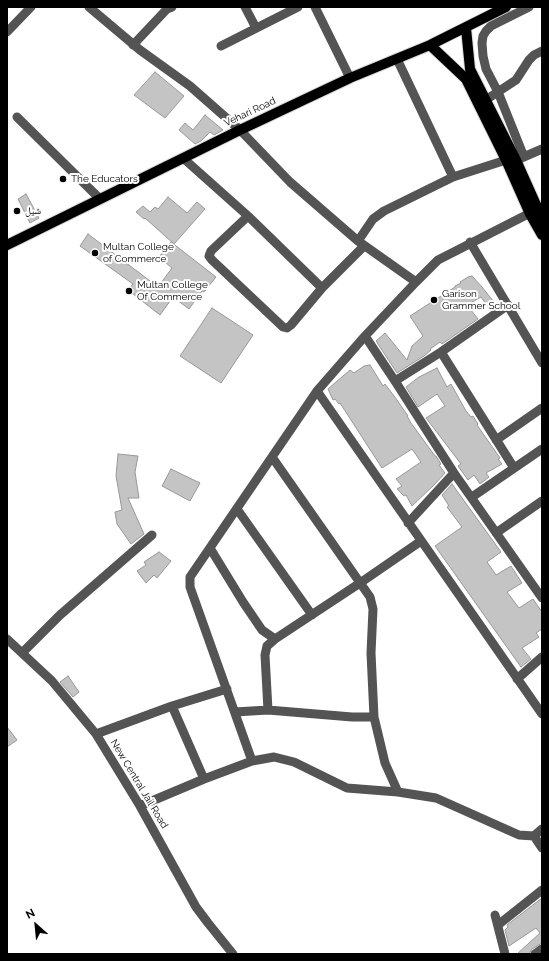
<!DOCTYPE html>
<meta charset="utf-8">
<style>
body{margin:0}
#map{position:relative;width:549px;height:961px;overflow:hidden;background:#fff;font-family:Raleway,sans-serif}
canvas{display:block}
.frame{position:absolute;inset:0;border:8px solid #000;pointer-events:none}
.north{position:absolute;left:16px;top:905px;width:40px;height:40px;-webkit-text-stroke:3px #fff;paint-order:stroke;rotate:333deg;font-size:11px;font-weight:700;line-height:16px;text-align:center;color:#000}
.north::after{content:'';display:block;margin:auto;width:14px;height:18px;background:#000;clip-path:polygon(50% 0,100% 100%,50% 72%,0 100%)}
</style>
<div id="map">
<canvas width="549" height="961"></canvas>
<div class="frame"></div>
<div class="north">N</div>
</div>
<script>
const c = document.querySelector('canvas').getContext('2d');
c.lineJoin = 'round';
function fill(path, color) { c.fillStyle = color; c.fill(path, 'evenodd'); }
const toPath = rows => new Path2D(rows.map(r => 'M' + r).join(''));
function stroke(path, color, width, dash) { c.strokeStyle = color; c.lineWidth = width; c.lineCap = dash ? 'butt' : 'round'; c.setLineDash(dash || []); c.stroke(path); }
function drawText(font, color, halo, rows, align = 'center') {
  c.font = font + ' Raleway,"Noto Naskh Arabic",sans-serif'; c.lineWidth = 4; c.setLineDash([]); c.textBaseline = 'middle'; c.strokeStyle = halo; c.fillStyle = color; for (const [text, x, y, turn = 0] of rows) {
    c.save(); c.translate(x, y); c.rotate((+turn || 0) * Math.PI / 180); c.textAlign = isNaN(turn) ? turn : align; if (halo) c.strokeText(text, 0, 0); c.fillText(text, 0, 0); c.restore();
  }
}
const building = toPath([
 [155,72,184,96,165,118,134,95,155,72],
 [205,115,223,130,214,135,210,132,201,141,195,144,179,130,185,123,193,130,205,115],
 [26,194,39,218,30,223,18,199,26,194],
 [168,197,187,213,197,202,205,209,174,244,145,218,144,219,136,212,143,206,150,212,155,207,158,209,168,197],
 [88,234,158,287,172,268,159,257,171,242,216,277,204,292,202,291,189,309,173,297,160,315,128,290,133,284,80,246,88,234],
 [472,276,482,287,494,302,488,307,481,297,467,305,478,319,442,344,440,342,430,349,431,350,424,356,397,373,376,341,385,333,407,360,412,346,423,336,410,316,455,287,455,286,461,283,460,282,468,277,472,276],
 [212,308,253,335,221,383,180,356,212,308],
 [370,365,383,386,385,384,397,400,408,416,407,416,411,423,435,456,436,456,441,464,439,465,445,473,434,485,412,506,406,495,404,496,397,489,402,486,396,479,421,462,412,449,382,468,340,403,339,404,335,399,333,400,328,389,350,370,354,373,364,366,370,365],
 [437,368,447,387,451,384,466,411,471,417,473,416,478,424,477,425,500,458,498,459,502,464,486,473,489,477,480,484,474,475,468,480,458,466,461,464,426,418,445,406,437,394,418,407,406,387,419,377,437,368],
 [118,454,138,456,135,472,139,498,128,498,144,534,131,544,117,524,115,512,122,510,116,476,118,454],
 [171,469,200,483,190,501,162,486,171,469],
 [452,484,501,552,487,562,496,575,511,566,522,583,507,592,519,608,533,599,542,612,542,629,536,633,539,637,522,648,531,659,521,667,435,546,462,527,447,507,449,506,442,495,452,484],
 [159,552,171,561,157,578,154,575,146,583,137,571,146,565,144,562,159,552],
 [68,676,79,692,73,697,60,682,68,676],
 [7,727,17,740,7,747,7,727],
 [542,898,542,943,532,949,529,954,517,954,540,933,536,928,509,946,505,930,508,927,507,925,542,898]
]);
fill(building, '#c4c4c4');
stroke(building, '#989898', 1);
const major = toPath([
 [466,28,470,69,516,160,542,218],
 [430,45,466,79,506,160,530,214,542,235],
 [7,245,240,130,350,78,430,45,506,7]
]);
stroke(major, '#dbdbdb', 12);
stroke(toPath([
 [89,7,140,50,190,86,240,130,290,182,358,241,416,282],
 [245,7,256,28],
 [315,7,350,78],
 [7,32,31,7],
 [133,45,167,9,172,7],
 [221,46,298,7],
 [397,59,453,177],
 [481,103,516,80,529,60,534,55,542,51],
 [17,117,99,198],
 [524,157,498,92,486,69,483,56,482,43,483,36,486,31,491,26,529,7],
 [183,158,248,216,322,288],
 [519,159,542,149],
 [248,216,211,251,209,256,212,260,283,327,287,328,291,325,322,288,364,246],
 [358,241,373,219,384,211,453,177,506,160],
 [470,242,542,363],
 [365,336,395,381,454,473,542,598],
 [441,352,514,468],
 [395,381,441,352,508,305],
 [317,391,542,714],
 [496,440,542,408],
 [272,457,370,597,373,609,371,653,374,717,385,763,398,792],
 [472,497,542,449],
 [237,509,312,615],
 [408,523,454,473],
 [496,533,542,501],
 [210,548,243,602,262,630,275,639],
 [7,639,52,681,96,734,140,806,196,907,208,923,233,954],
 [22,653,60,615,152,535],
 [517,679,542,657],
 [172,706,204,779],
 [268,710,265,655,267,646,275,639,360,583,421,541],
 [235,712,268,710,352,717,374,717],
 [96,734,172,706,227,689],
 [252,761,190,587,190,577,317,391,365,336,416,282,438,260,536,210],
 [140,806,204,779,252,761,274,757,294,762,347,788,398,792,436,798,519,835,534,836,542,829],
 [534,836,542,848],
 [495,915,505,954],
 [498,925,542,890],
 [535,954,542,949]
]), '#545454', 9);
stroke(major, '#000', 10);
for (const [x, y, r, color] of [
 [63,179,4,"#000"],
 [17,211,4,"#000"],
 [95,253,4,"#000"],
 [129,291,4,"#000"],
 [434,300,4,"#000"]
]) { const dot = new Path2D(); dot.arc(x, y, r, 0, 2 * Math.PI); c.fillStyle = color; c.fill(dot); stroke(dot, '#fff', 1.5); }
drawText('10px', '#000', '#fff', [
 ["Vehari Road",250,112,-25],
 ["New Central Jail Road",139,784,59]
]);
drawText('10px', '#000', '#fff', [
 ["The Educators",71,179],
 ["شیل",25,211],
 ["Multan College",103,247],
 ["of Commerce",103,259],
 ["Multan College",137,285],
 ["Of Commerce",137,297],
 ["Garison",442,294],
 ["Grammer School",442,306]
], 'left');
</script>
